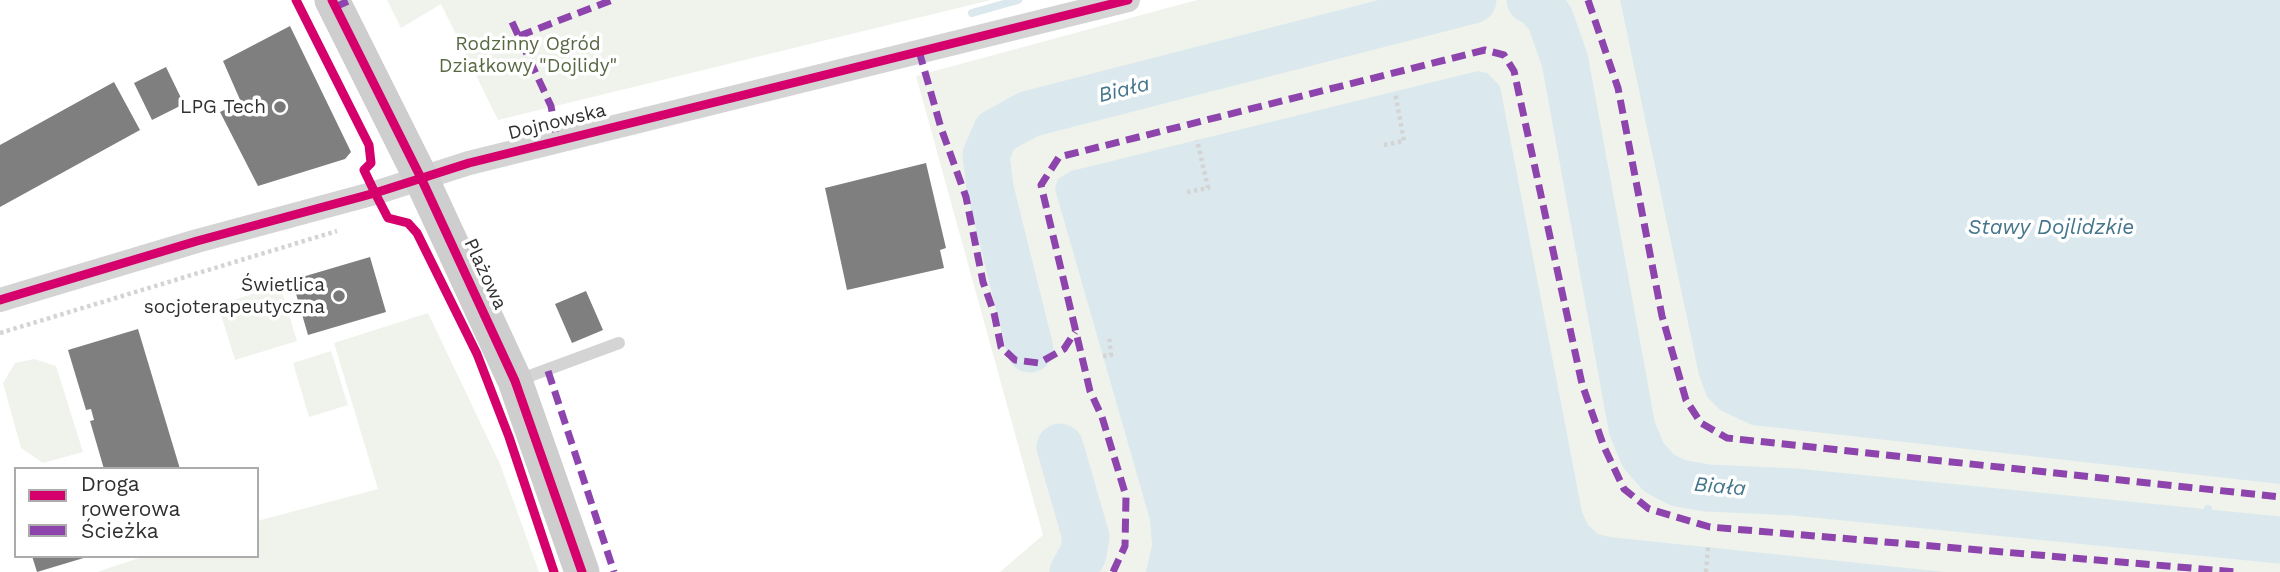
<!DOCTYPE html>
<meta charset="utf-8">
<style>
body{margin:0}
#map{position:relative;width:2280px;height:572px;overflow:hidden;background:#fff;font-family:"Work Sans",sans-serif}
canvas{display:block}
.legend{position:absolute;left:14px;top:467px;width:245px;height:91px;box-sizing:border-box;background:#fff;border:2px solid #acacac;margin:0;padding:9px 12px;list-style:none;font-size:21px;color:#303030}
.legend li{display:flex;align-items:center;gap:14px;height:35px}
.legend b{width:35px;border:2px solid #acacac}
</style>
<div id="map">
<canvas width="2280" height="572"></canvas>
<ul class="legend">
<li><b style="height:9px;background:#d6006c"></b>Droga rowerowa</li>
<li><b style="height:9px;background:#8e44ad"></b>Ścieżka</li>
</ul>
</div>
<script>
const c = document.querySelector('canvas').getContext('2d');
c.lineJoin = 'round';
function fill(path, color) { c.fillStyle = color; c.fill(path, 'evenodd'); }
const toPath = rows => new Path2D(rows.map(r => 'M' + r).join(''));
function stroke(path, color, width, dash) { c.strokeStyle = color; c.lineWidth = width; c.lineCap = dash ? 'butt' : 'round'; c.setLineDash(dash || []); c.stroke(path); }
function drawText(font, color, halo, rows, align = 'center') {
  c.font = font + ' "Work Sans",sans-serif'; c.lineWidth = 7; c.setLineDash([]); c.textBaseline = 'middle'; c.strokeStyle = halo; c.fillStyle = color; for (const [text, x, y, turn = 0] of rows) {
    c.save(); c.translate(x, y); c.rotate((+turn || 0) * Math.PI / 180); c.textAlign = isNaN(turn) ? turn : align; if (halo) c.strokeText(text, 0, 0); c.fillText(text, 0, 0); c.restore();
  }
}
fill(toPath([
 [387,0,991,0,498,120,441,4,401,28],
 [1197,0,2280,0,2280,572,1000,572,1043,535,916,76],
 [280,285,297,341,235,360,218,305],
 [428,313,500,464,539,572,97,572,145,556,257,556,257,521,378,489,334,343],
 [331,351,348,405,309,417,293,363],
 [34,359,56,366,83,452,43,463,21,448,3,383,15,363]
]), '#f0f3ec');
fill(toPath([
 [1620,0,2280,0,2280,484,1752,425,1720,410,1707,397,1699,375],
 [1478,71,1487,73,1500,86,1582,512,1588,525,1598,534,1610,537,1945,572,1146,572,1152,545,1150,520,1055,189,1058,179,1071,171]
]), '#dbe9ee');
stroke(toPath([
 [972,13,1018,0],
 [1166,67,1168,77],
 [2206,533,2208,509]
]), '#dbe9ee', 8);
stroke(toPath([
 [1530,0,1538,4,1550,18,1565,61,1632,428,1643,455,1659,473,1678,483,1707,488,1795,492,2280,540],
 [1030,349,990,188,986,155,996,132,1029,114,1473,0],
 [1060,447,1086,537,1083,554,1073,572]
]), '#dbe9ee', 47);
fill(toPath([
 [290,26,351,152,345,159,258,186,220,112,241,102,223,61],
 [166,67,184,104,152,120,134,83],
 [114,82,140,130,0,207,0,145],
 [926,163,946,248,940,250,944,268,847,290,825,188],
 [370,257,386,312,308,335,292,280],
 [586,291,603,330,572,343,555,304],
 [138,329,180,469,104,469,90,421,94,420,91,409,86,410,68,350],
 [32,556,87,556,87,557,37,572]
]), '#7f7f7f');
stroke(toPath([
 [1384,145,1404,141,1395,92],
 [1187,192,1208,188,1197,140],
 [0,333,337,231],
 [1103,356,1111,355,1109,336],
 [1706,572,1708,547]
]), '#d4d4d4', 4.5, [3.5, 3.5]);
stroke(toPath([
 [516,381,619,343]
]), '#d4d4d4', 12);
stroke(toPath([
 [0,300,197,241,375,193,469,163,1128,0]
]), '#d4d4d4', 24);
stroke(toPath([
 [332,0,421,178,515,381,582,572]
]), '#cecece', 35);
stroke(toPath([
 [1588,0,1618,88,1662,316,1686,400,1701,423,1727,438,2280,497],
 [335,7,351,0],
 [512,22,551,106,557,140],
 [519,36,612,0],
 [919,51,941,128,966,197,983,282,994,313,1001,347,1015,360,1039,363,1064,349,1075,332],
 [548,371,614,572],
 [1113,572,1125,546,1126,496,1102,417,1090,391,1041,185,1059,157,1485,50,1504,55,1514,71,1582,384,1604,447,1624,489,1649,509,1710,527,2237,572]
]), '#8e44ad', 7, [14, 7]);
stroke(toPath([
 [296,0,369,145,371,163,364,170,375,193,388,218,408,223,417,233,477,354,509,437,554,572],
 [332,0,421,178,515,381,582,572],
 [0,300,197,241,375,193,469,163,1128,0]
]), '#d6006c', 9);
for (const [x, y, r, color] of [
 [280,107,7,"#787878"],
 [339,296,7,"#787878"]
]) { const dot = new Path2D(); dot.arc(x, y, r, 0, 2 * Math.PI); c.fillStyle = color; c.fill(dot); stroke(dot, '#fff', 2.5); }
drawText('19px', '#576842', '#fff', [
 ["Rodzinny Ogród",528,44],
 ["Działkowy \"Dojlidy\"",528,66]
]);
drawText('19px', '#303030', '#fff', [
 ["LPG Tech",266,107],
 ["Świetlica",325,285],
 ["socjoterapeutyczna",325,307]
], 'right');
drawText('19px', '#303030', '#fff', [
 ["Dojnowska",557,122,-14],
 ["Plażowa",485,274,65]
]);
drawText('italic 21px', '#45758b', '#fff', [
 ["Biała",1124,90,-14],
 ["Stawy Dojlidzkie",2051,228],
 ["Biała",1720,487,5]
]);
</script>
